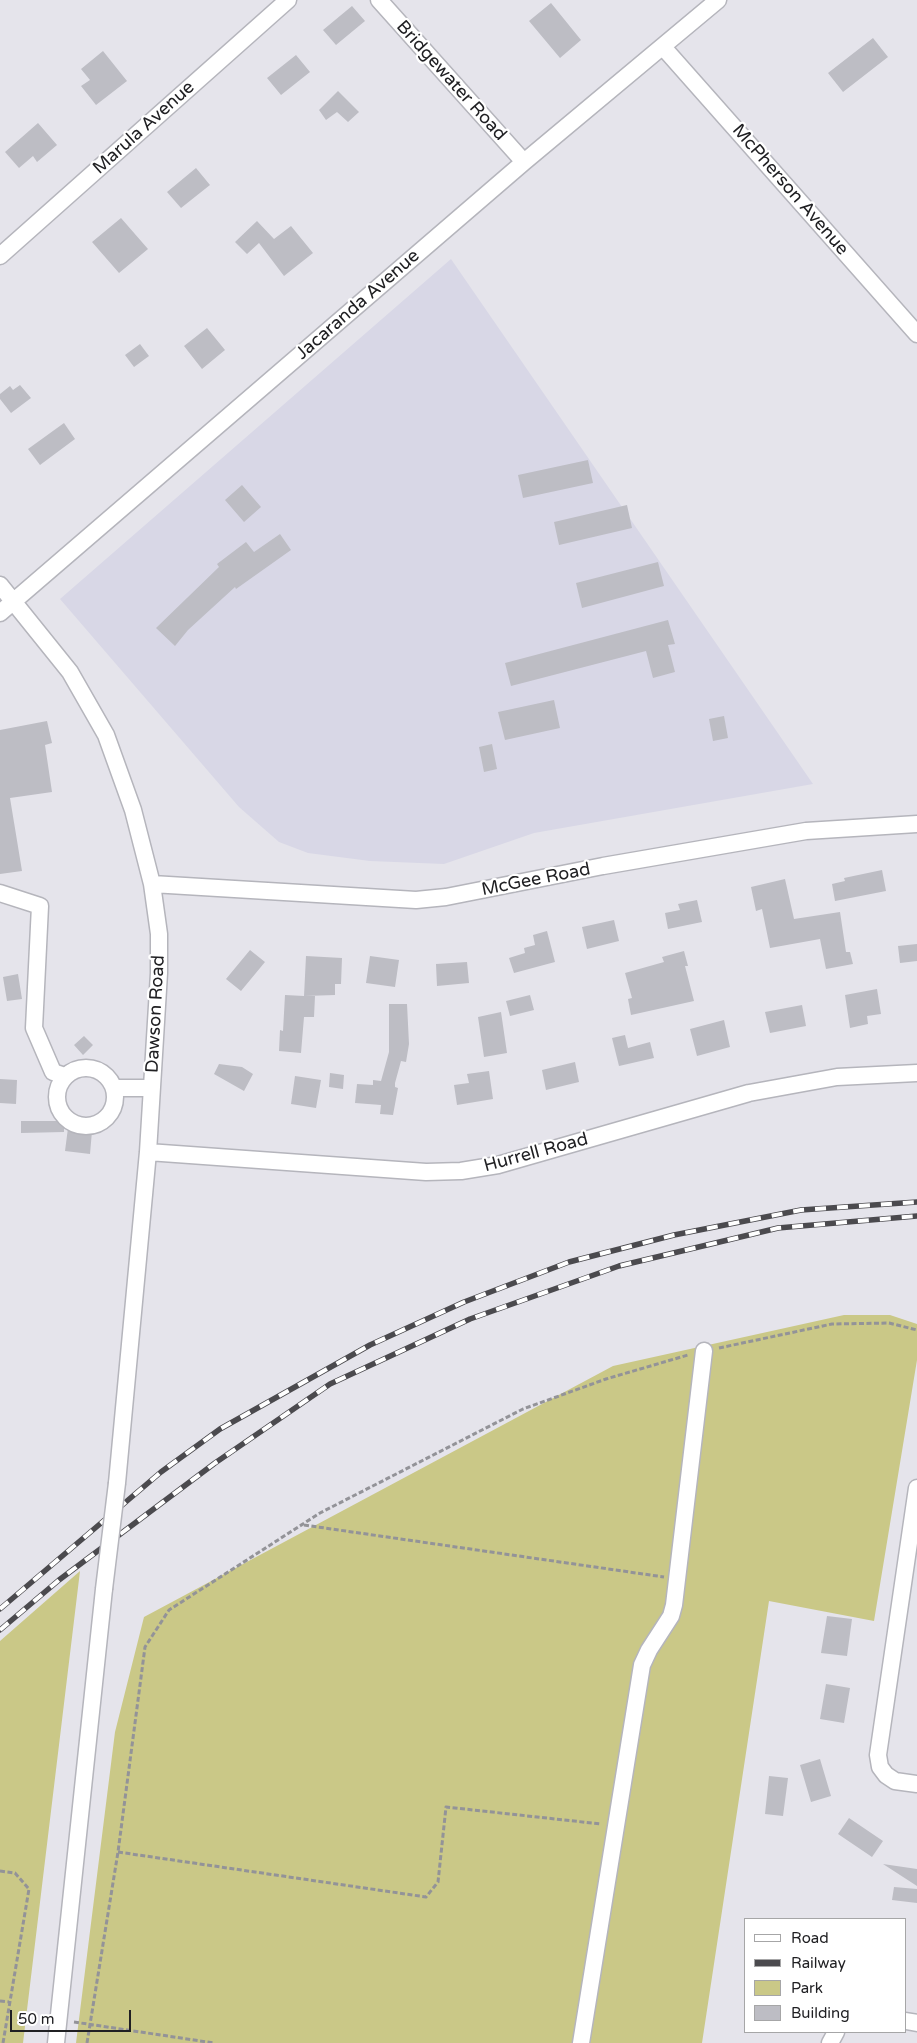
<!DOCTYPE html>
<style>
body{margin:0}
#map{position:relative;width:917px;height:2043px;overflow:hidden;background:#e5e4eb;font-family:"Varela Round",sans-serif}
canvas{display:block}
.legend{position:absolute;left:744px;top:1918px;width:162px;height:115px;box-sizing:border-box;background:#fff;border:1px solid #a6a6a7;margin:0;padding:6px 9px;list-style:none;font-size:15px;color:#202023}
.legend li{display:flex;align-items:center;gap:10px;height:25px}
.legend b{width:25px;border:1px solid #a6a6a7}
.scale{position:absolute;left:10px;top:2010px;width:121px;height:22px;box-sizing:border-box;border:2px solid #202023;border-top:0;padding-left:6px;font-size:15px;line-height:18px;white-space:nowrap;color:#202023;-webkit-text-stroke:4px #fff;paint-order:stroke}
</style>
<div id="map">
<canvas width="917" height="2043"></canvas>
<ul class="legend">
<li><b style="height:6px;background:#fff"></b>Road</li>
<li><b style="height:6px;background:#4b4a4e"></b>Railway</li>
<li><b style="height:14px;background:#cac887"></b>Park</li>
<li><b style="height:14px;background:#bdbdc4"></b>Building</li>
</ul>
<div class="scale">50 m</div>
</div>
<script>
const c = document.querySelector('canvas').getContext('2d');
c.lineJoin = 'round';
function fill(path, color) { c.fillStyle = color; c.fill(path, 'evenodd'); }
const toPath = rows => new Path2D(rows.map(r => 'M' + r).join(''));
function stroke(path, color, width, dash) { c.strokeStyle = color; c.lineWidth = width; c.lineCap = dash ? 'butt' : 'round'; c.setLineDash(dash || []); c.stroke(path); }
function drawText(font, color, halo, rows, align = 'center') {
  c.font = font + ' "Varela Round",sans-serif'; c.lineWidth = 4.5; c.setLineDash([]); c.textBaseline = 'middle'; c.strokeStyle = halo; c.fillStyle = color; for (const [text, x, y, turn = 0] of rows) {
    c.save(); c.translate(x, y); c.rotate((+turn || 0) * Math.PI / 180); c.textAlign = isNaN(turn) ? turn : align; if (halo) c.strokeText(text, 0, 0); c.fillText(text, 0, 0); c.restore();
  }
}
fill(toPath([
 [451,259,813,784,534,833,444,864,370,861,308,853,279,842,239,807,60,599]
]), '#d8d7e6');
fill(toPath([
 [844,1315,890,1315,917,1324,917,1360,874,1621,769,1601,702,2043,76,2043,115,1732,144,1617,613,1366],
 [80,1571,23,2043,0,2043,0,1641]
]), '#cac887');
fill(toPath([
 [551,3,581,40,560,58,529,21],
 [352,6,365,21,336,45,323,30],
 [873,38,888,57,843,92,828,73],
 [103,51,127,81,96,105,81,86,90,80,81,69],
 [296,55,310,72,281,95,267,78],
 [338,91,359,112,348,122,337,112,326,120,319,110],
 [38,123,57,145,37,162,33,156,19,168,5,152],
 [196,168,210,185,181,208,167,192],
 [121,218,148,249,119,273,92,242],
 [257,221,274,239,291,226,313,253,284,276,259,243,247,254,235,242],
 [207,328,225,350,202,369,184,346],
 [140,344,149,356,134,367,125,355],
 [20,385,31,398,11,413,0,399,0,394,10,386,13,390],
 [64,423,75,439,40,465,28,449],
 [588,460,593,483,523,498,518,475],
 [242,485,261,507,244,522,225,500],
 [627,505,632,528,559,545,554,522],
 [280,534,291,550,236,589,235,587,188,630,175,646,156,628,219,567,217,564,246,542,254,552],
 [658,562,664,586,582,608,576,583],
 [668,620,675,644,668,645,675,672,653,678,646,651,511,686,505,663],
 [554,700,560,728,505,740,498,712],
 [724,716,728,738,713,741,709,719],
 [47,721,52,743,45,745,52,792,10,798,22,871,0,874,0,730],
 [492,744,497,769,484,772,479,747],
 [882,870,886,891,835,901,832,884,845,881,844,878],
 [785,879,794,919,840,912,846,952,850,952,853,964,826,969,820,939,770,948,762,909,756,911,751,887],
 [697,900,702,922,668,929,665,913,680,910,678,904],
 [614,920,619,941,587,949,582,927],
 [547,931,555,962,514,973,509,958,525,953,524,948,535,945,533,935],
 [917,944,917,961,900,963,898,946],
 [250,950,265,962,241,991,226,979],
 [684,951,688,966,685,966,694,1001,631,1015,628,999,632,998,625,973,664,962,662,957],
 [306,956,342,958,341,984,335,984,335,995,304,996,315,996,314,1017,304,1017,301,1053,279,1051,280,1030,283,1031,285,995,304,996],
 [370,956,399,960,395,987,366,983],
 [467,962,469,983,437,986,436,964],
 [18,974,22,999,7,1001,3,977],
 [877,989,881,1014,867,1016,868,1024,850,1028,845,995],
 [530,995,534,1010,510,1016,506,1001],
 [389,1004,407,1004,409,1044,406,1062,401,1061,395,1083,395,1087,398,1088,393,1115,380,1114,381,1105,355,1103,357,1084,373,1085,373,1080,381,1081,389,1052],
 [802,1005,806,1026,770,1033,765,1012],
 [501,1012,507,1053,484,1057,478,1017],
 [724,1020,730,1047,697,1056,690,1029],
 [625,1035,628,1048,650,1042,654,1058,619,1066,612,1038],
 [84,1036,93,1045,83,1055,74,1045],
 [575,1062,579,1082,546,1090,542,1070],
 [219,1064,242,1067,253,1074,244,1091,214,1074],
 [489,1071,493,1099,457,1105,454,1085,469,1083,467,1074],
 [330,1073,344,1075,343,1089,329,1087],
 [295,1076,321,1080,316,1108,291,1104],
 [0,1079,17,1080,16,1104,0,1103],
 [21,1121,64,1121,64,1132,21,1133],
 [68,1128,92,1131,90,1154,65,1151],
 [827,1616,852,1619,847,1656,821,1653],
 [826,1684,850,1688,844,1723,820,1719],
 [820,1759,831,1796,811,1802,800,1765],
 [769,1776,788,1778,783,1816,765,1814],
 [849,1818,883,1841,872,1857,838,1834],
 [883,1864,917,1869,917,1886],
 [894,1887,917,1889,917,1903,892,1900]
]), '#bdbdc4');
const minor = toPath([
 [379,0,524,162],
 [663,47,917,334],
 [0,256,288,0],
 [0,585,70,672,106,735,133,810,152,884,159,934,159,973,148,1152,117,1483],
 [0,613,524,162,718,0],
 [152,884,416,900,446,897,603,866,806,831,917,824],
 [0,893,40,906,34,1028,53,1072,65,1076],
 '57 1097a29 29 0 1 1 58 0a29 29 0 1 1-58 0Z',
 [115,1088,152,1088],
 [148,1152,426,1172,461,1171,498,1165,749,1093,837,1077,917,1073],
 [917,1488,878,1755,880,1767,886,1775,895,1781,917,1784],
 [906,2021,917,2023],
 [56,2043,104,1589],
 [581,2043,642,1665,649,1650,671,1616,674,1605,704,1351],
 [830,2043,836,2032]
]);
stroke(minor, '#b5b5bc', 19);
stroke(toPath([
 [719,1348,832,1324,889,1323,917,1330],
 [304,1525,664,1577],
 [118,1852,426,1897,438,1882,446,1807,601,1824],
 [0,1871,15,1873,29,1889,3,2043],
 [0,2001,9,2002],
 [74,2022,214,2043],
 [87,2043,118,1852,145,1647,169,1610,320,1513,523,1409,606,1379,688,1355]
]), '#939398', 3, [5, 2.5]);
stroke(minor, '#fff', 16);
const rail = toPath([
 [0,1609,161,1472,220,1429,370,1345,464,1302,569,1262,674,1235,801,1210,917,1202],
 [0,1630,59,1580,215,1463,330,1384,470,1319,619,1266,778,1228,917,1216]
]);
stroke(rail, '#4b4a4e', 5.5);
stroke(rail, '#fff', 4, [11]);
const minorBridge = toPath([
 [104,1589,117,1483]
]);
stroke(minorBridge, '#b5b5bc', 19, []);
stroke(minorBridge, '#fff', 16);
drawText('18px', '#202023', '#fff', [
 ["Bridgewater Road",451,81,48],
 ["Marula Avenue",144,128,-42],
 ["McPherson Avenue",790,190,49],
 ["Jacaranda Avenue",358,305,-41],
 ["McGee Road",536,880,-11],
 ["Dawson Road",156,1014,-87],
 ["Hurrell Road",536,1153,-15]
]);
</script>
